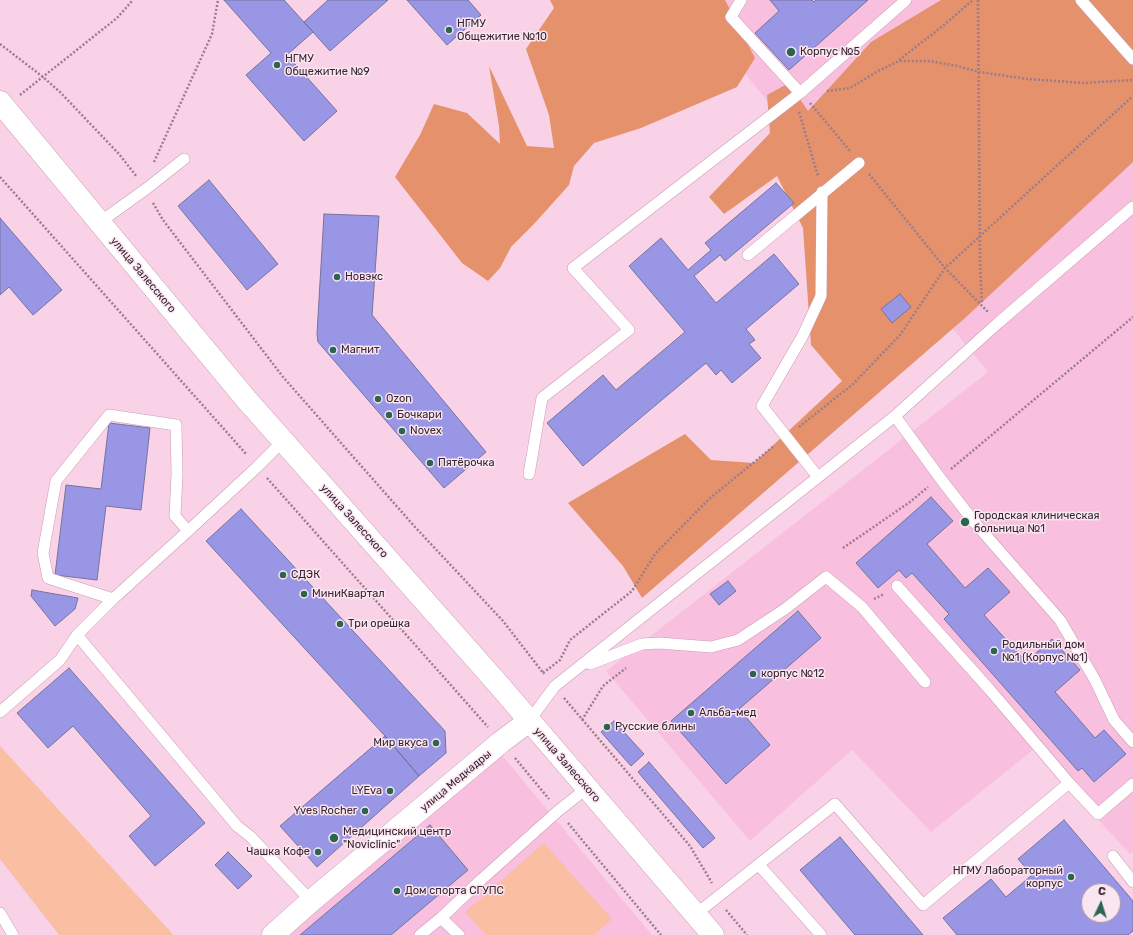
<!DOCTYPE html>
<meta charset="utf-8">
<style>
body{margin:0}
#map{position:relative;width:1133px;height:935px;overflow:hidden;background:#fad2e7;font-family:Rubik,sans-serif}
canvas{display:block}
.north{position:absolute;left:1081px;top:883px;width:40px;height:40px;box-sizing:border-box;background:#fae6f1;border:1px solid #ac98a3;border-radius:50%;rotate:4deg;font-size:11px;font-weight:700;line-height:16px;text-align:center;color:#37242f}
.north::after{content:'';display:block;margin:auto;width:14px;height:18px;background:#2b654e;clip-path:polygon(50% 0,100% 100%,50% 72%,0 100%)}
</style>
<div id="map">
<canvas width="1133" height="935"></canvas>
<div class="north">С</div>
</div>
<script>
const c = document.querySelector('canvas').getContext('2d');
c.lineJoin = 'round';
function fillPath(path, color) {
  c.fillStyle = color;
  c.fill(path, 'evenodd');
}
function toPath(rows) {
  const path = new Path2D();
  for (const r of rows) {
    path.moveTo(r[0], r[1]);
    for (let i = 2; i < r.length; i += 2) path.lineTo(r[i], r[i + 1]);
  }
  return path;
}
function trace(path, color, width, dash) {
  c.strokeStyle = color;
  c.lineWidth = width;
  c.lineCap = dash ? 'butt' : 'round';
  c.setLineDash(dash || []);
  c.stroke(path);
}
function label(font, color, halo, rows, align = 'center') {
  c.font = font + ' Rubik,sans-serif';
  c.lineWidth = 3;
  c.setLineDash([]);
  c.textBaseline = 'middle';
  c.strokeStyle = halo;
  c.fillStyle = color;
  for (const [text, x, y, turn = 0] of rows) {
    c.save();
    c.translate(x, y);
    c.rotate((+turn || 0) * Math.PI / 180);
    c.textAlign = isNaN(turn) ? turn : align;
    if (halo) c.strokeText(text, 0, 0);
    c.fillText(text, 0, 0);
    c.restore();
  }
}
const built = toPath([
 [685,0,1133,0,1133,851,1130,854,1033,750,931,832,852,750,750,841,606,671,988,372],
 [501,754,652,935,285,935]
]);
const green = toPath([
 [0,746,170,931,173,935,59,935,0,859],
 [544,843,612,919,594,935,486,935,465,912]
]);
const forest = toPath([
 [550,0,725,0,755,58,737,87,641,128,594,143,574,166,569,185,534,224,511,247,500,268,488,281,462,263,395,177,420,135,434,104,467,113,500,144,499,126,489,66,527,146,554,148,549,115,526,49,554,8],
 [941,0,1133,0,1133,162,965,318,642,598,623,566,568,503,685,434,711,460,754,463,842,381,811,345,803,228,777,176,724,214,709,197,770,133,767,95,789,83,808,111,871,42]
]);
const building = toPath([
 [224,0,284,0,313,32,287,55,337,111,304,141,246,75,271,53,224,0],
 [328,0,388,0,330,51,304,22,328,0],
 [407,0,468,0,481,15,447,45,407,0],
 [770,0,812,0,814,2,816,0,868,0,789,70,755,33,779,11,770,0],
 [209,180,278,264,247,290,178,206,209,180],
 [776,183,794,203,725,261,720,255,694,276,716,303,774,254,799,284,746,329,755,340,749,344,761,358,732,383,721,370,716,375,706,363,583,466,547,423,603,375,616,390,685,332,629,266,661,238,688,270,711,250,705,243,776,183],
 [324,214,379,216,372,315,486,452,444,488,318,342,317,334,324,214],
 [0,218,62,290,33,315,9,287,0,295,0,218],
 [900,294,911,307,892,323,881,309,900,294],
 [109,423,150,428,141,510,106,506,97,580,55,575,66,485,101,489,109,423],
 [931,497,953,521,927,544,965,588,988,568,1010,592,984,615,1026,662,1052,639,1080,670,1055,692,1095,738,1104,730,1126,754,1094,782,1082,768,1078,771,944,619,949,614,912,573,906,578,899,570,878,588,856,563,931,497],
 [241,509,445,731,446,753,419,776,385,736,206,541,241,509],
 [728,581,736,591,719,605,710,594,728,581],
 [32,590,78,598,75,609,55,626,31,596,32,590],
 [798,611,821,638,739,709,770,745,726,784,671,721,798,611],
 [69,668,205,823,155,866,129,836,151,816,73,726,48,748,17,713,69,668],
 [614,721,644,754,631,766,601,732,614,721],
 [385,736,419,776,317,867,280,826,385,736],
 [649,762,715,838,703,848,638,772,649,762],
 [1064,820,1133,901,1133,931,1128,935,957,935,943,918,991,879,1006,897,1032,875,1018,859,1064,820],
 [1089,891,1113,891,1113,915,1089,915,1089,891],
 [430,825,468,870,391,935,300,935,430,825],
 [840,837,923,935,855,935,800,870,840,837],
 [228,852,252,876,238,889,215,865,228,852]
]);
const path = toPath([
 [978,0,980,263,982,304],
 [0,44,43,77,60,92,119,154,137,177],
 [899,60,944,25,973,0],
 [827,91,850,88,878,71,899,61,930,61,957,66,979,72,1028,79,1083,83,1133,80],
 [20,95,117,18,133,0],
 [810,103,850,151],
 [799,112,818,176],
 [154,162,212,34,218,0],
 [869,174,945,268,988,312],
 [0,177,247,455],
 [153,203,163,220,283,377,415,527,503,621,544,674],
 [799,427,853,384,900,335,945,268,1133,96],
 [951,469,1133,317],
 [267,478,488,727],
 [843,548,910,502,928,487],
 [874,599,884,594],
 [543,673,560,660,570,640,632,591,655,554,710,498,774,446],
 [564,698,690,846,712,883],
 [582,720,603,686,626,668],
 [515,758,549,799],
 [568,823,661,935],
 [726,910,747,935]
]);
const service = toPath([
 [741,0,731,17,800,93,906,0],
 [1081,0,1133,59],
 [100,222,146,189,184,159],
 [748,255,859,163],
 [895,416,940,478,975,523,1060,620,1095,680,1114,720,1133,742],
 [529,474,542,398,629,330,573,268,800,93],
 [818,477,762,406,802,337,821,296,822,192],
 [897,586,990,690,1069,783,1098,814,1133,784],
 [113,599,48,578,43,553,56,481,109,415,176,425,177,474,175,516,188,531],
 [77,635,237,826,251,837,311,901],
 [590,664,642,644,659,643,711,647,738,640,785,609,826,577,862,607,925,682],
 [0,712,60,660,77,635,113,599,188,531,257,467,283,441],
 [529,721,555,686,895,416,998,323,1133,207],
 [1113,856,1133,882],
 [759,865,821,935],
 [0,913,13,935],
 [696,914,835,804,923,905,1069,783],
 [441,918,482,879,558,811,587,788],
 [420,935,441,918,459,935]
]);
const minor = toPath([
 [273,935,311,901,501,742,529,721]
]);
const secondary = toPath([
 [0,102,246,399,499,685,713,935]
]);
const markers = [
 [449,30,4,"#2b654e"],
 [791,52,5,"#2b654e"],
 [277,65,4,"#2b654e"],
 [337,277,4,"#2b654e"],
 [333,350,4,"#2b654e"],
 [378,399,4,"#2b654e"],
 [389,415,4,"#2b654e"],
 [402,431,4,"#2b654e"],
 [430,463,4,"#2b654e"],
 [965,522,5,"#2b654e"],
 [283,575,4,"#2b654e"],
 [304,594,4,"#2b654e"],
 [340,624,4,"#2b654e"],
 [994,651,4,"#2b654e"],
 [753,674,4,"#2b654e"],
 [691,713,4,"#2b654e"],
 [607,727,4,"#2b654e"],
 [436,743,4,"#2b654e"],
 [390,791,4,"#2b654e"],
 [365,811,4,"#2b654e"],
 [334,838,5,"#2b654e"],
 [318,852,4,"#2b654e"],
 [1071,877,4,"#2b654e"],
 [397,891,4,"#2b654e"]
];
const poiNames = [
 ["НГМУ",457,24],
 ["Общежитие №10",457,37],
 ["Корпус №5",800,52],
 ["НГМУ",285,59],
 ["Общежитие №9",285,72],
 ["Новэкс",345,277],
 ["Магнит",341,350],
 ["Ozon",386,399],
 ["Бочкари",397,415],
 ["Novex",410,431],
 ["Пятёрочка",438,463],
 ["Городская клиническая",974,516],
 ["больница №1",974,529],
 ["СДЭК",291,575],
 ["МиниКвартал",312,594],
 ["Три орешка",348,624],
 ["Родильный дом",1002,645],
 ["№1 (Корпус №1)",1002,658],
 ["корпус №12",761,674],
 ["Альба-мед",699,713],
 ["Русские блины",615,727],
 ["Мир вкуса",428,743,"right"],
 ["LYEva",382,791,"right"],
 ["Yves Rocher",357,811,"right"],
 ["Медицинский центр",343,832],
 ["\"Noviclinic\"",343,845],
 ["Чашка Кофе",310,852,"right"],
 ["НГМУ Лабораторный",1063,871,"right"],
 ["корпус",1063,884,"right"],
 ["Дом спорта СГУПС",405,891]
];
const streetNames = [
 ["улица Залесского",143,275,50],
 ["улица Залесского",354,521,48],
 ["улица Залесского",567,765,49],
 ["улица Медкадры",456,781,-40]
];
fillPath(built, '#f8c0de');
fillPath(green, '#fabea3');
fillPath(forest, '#e5916b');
fillPath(building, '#9996e6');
trace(building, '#74739e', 1);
trace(service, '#ca9bb4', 12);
trace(minor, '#ca9bb4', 23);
trace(secondary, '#ca9bb4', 23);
trace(path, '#9a7c8d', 2.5, [2, 2]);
trace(service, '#fff', 11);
trace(minor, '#fff', 22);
trace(secondary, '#fff', 22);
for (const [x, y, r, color] of markers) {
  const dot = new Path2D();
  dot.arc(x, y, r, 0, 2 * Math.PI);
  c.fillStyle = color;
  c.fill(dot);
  trace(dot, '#fae6f1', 1.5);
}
label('11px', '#37242f', '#fae6f1', poiNames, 'left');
label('11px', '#37242f', '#fae6f1', streetNames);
</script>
